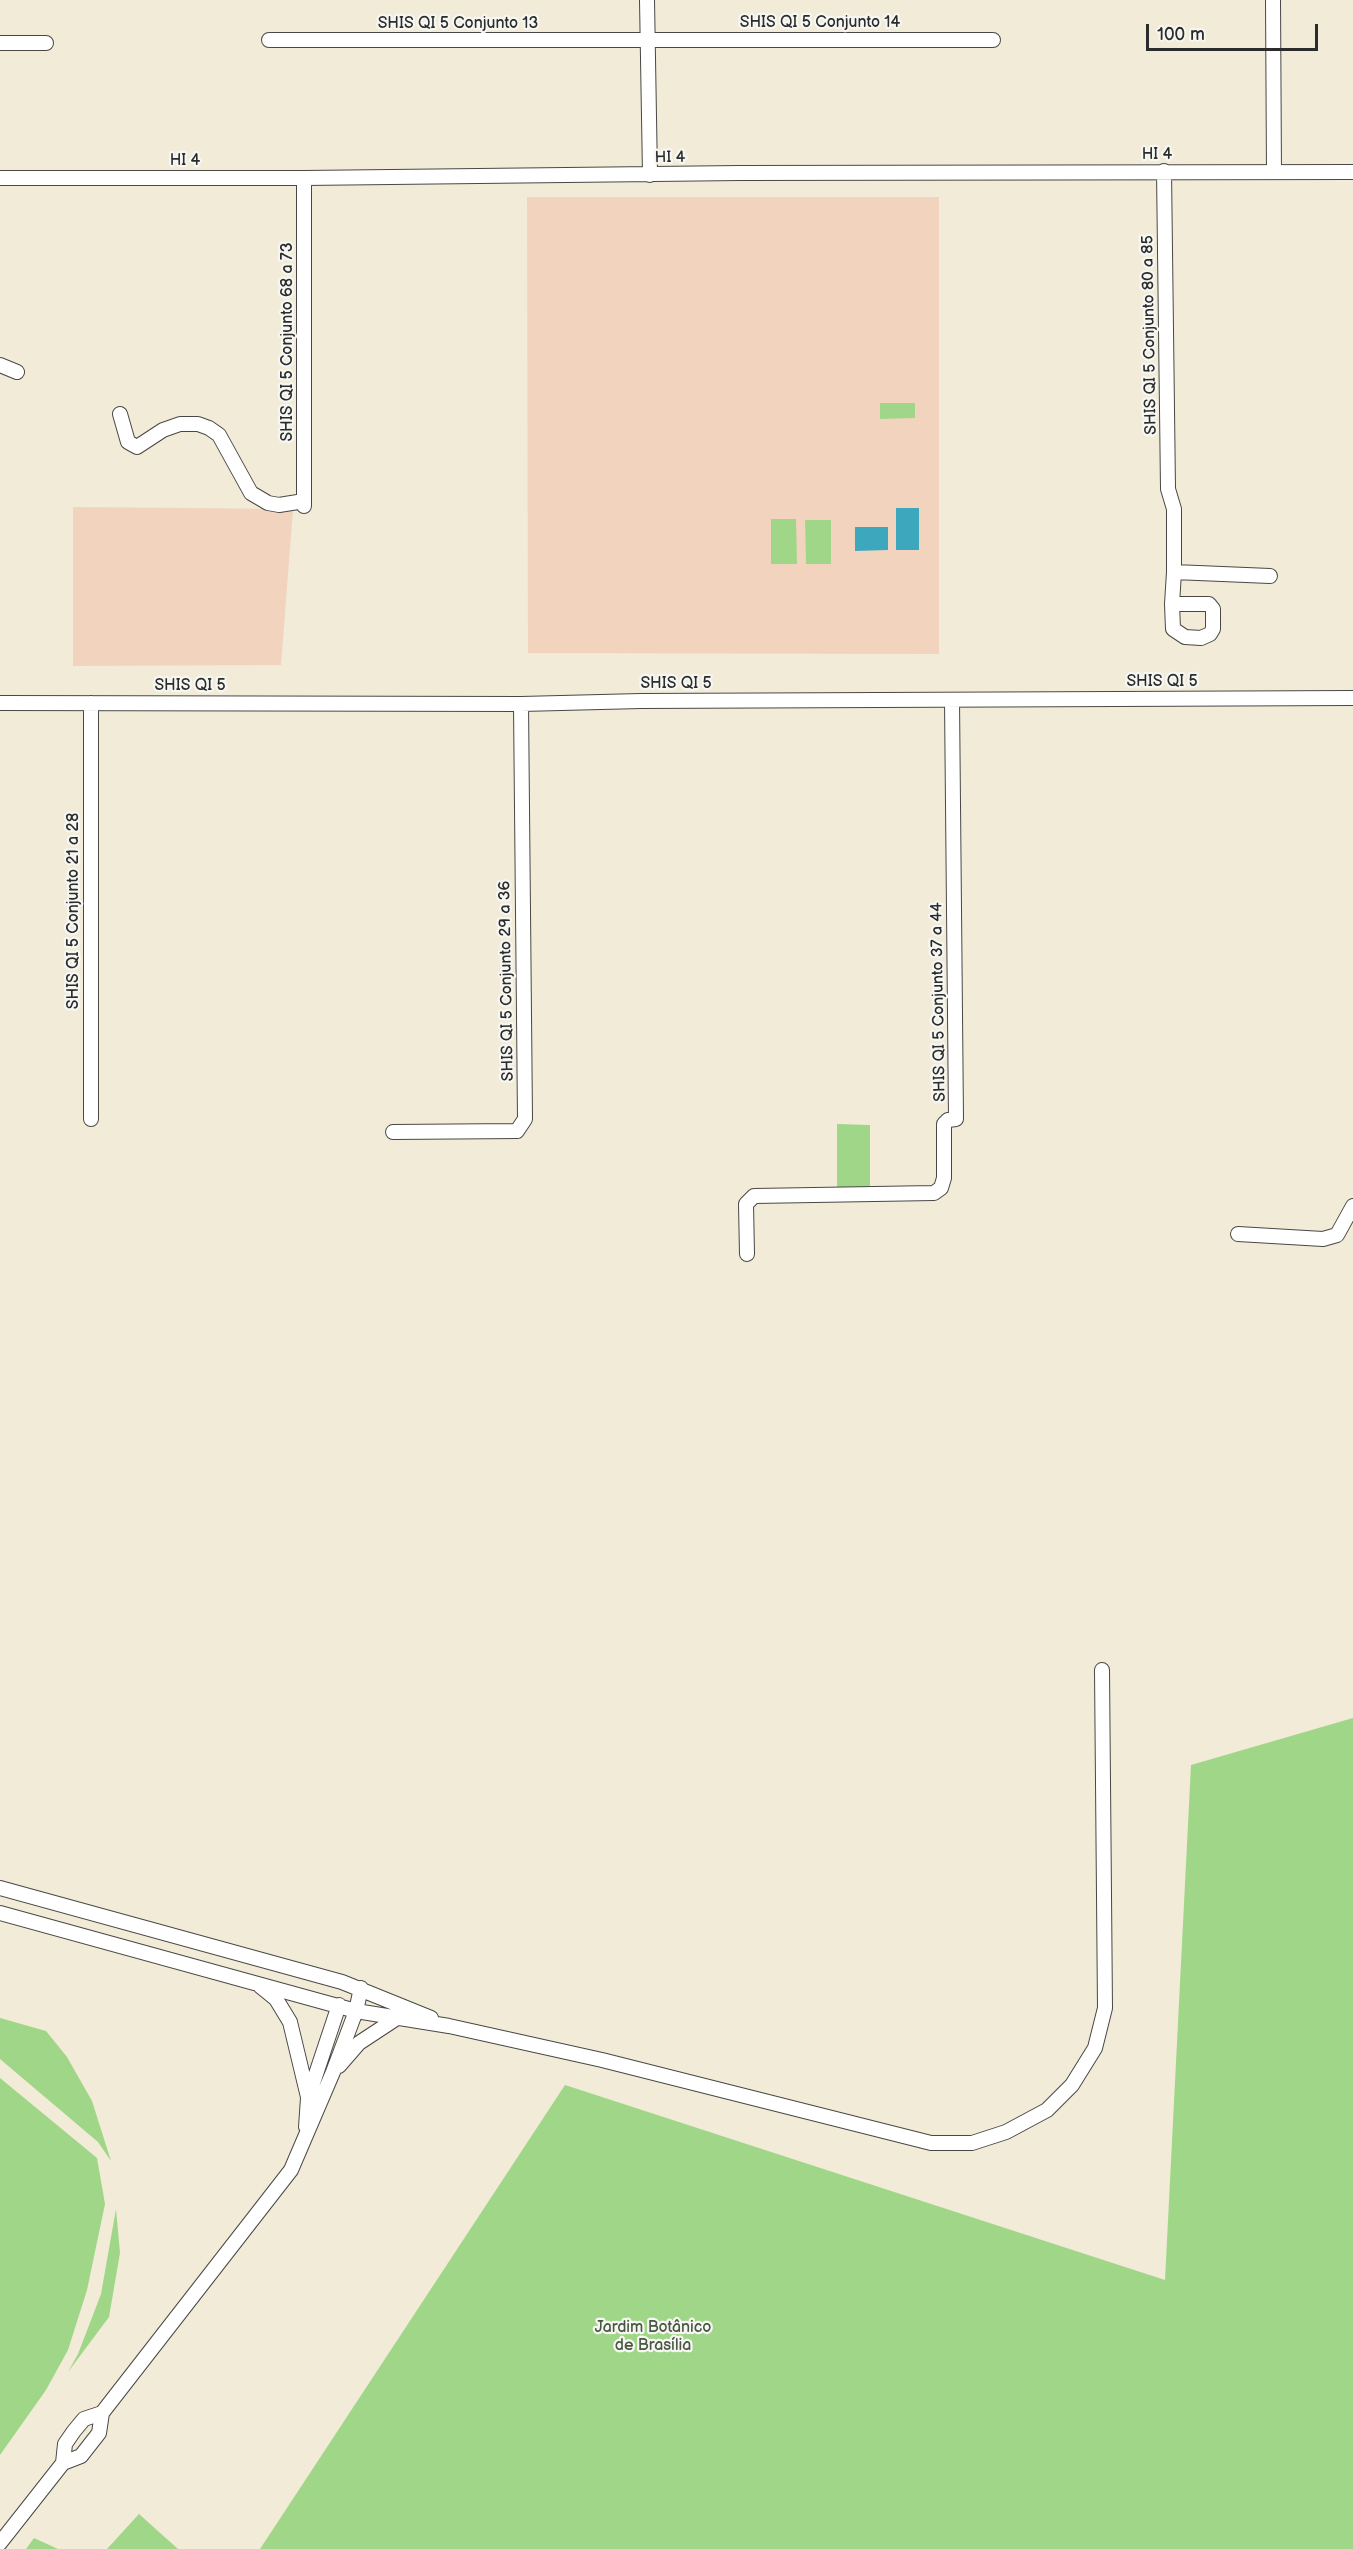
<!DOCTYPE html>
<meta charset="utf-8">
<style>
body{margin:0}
#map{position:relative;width:1353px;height:2549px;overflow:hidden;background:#f1ebd8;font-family:"Balsamiq Sans",sans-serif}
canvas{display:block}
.scale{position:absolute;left:1146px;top:24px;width:172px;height:27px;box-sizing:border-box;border:3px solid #2b2b2b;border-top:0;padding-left:8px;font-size:18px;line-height:21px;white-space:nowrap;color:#2b2b2b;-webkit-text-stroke:4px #f6f6f2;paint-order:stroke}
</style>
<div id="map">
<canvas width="1353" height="2549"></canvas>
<div class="scale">100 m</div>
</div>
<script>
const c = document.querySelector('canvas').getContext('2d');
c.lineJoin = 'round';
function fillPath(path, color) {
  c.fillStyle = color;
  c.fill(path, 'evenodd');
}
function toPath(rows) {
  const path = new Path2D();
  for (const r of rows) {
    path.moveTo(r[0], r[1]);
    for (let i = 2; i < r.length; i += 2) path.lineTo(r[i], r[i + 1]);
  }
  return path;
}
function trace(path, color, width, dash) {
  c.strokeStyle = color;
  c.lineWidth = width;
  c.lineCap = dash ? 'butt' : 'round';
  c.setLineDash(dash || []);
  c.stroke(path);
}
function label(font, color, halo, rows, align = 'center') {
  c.font = font + ' "Balsamiq Sans",sans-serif';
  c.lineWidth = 4.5;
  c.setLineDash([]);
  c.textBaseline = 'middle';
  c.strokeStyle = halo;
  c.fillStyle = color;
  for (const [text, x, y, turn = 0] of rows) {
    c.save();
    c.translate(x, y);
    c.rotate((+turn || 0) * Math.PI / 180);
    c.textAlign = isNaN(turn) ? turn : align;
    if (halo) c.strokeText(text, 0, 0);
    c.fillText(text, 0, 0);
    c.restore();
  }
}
const built = toPath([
 [527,197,939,197,939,654,528,653],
 [73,507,293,509,281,665,73,666]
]);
const green = toPath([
 [880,403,915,403,915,418,880,419],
 [796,519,797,564,771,564,771,519],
 [805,520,831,520,831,564,806,564],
 [837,1124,870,1125,870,1189,837,1188],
 [1353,1718,1353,2549,260,2549,565,2085,1165,2280,1191,1765],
 [0,2018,46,2031,67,2057,92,2101,111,2161,98,2142,0,2059],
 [0,2078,97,2158,105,2204,87,2290,68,2350,46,2390,0,2455],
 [116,2209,120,2253,109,2317,68,2372,78,2354,101,2294],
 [139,2514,178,2549,107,2549],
 [34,2538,58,2549,26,2549]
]);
const water = toPath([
 [896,508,919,508,919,550,896,550],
 [855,527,888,527,888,550,855,551]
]);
const minor = toPath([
 [647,0,650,175],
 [1273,0,1274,172],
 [269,40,993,40],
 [0,43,46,43],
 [1164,171,1168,489,1174,509,1174,572],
 [0,178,304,178,740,173,1353,172],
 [304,178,304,506],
 [0,365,17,372],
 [120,414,128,442,137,447,163,430,180,424,198,424,209,428,219,435,251,493,268,503,279,505,304,501],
 [1172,604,1173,629,1185,637,1201,638,1210,634,1213,629,1213,609,1209,604,1172,604,1174,572,1270,576],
 [0,703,521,704,641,701,1353,698],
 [91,1119,91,703],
 [393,1132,517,1131,525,1119,521,704],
 [1238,1234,1323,1239,1337,1235,1353,1206],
 [747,1254,746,1204,754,1196,934,1193,941,1188,944,1178,944,1124,948,1120,956,1119,952,700],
 [0,1888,342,1982,431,2018],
 [0,1913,356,2011,449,2026,602,2060,931,2143,972,2143,1006,2132,1047,2110,1072,2085,1095,2048,1105,2008,1102,1670],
 [260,1986,276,1999,290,2022,308,2097],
 [339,2066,359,2043,397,2018],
 [306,2127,308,2098,339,2005],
 [63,2463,65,2444,74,2431,84,2419,102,2413],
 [0,2543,63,2463,81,2456,99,2433,102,2413,291,2170,333,2072,356,2011,361,1988]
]);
const streetNames = [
 ["SHIS QI 5 Conjunto 14",820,23],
 ["SHIS QI 5 Conjunto 13",458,24],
 ["HI 4",1157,155],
 ["HI 4",670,158,-1],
 ["HI 4",185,161],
 ["SHIS QI 5 Conjunto 80 a 85",1150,335,-91],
 ["SHIS QI 5 Conjunto 68 a 73",288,342,-90],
 ["SHIS QI 5",1162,682],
 ["SHIS QI 5",676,684],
 ["SHIS QI 5",190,686],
 ["SHIS QI 5 Conjunto 21 a 28",74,911,-90],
 ["SHIS QI 5 Conjunto 29 a 36",507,981,-91],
 ["SHIS QI 5 Conjunto 37 a 44",939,1002,-91]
];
const parkNames = [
 ["Jardim Botânico",653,2328],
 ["de Brasília",653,2346]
];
fillPath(built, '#f2d4be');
fillPath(green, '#a0d687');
fillPath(water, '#3da8bd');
trace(minor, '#494845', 16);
trace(minor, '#fff', 14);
label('16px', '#2b2b2b', '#f6f6f2', streetNames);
label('16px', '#485642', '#f6f6f2', parkNames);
</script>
